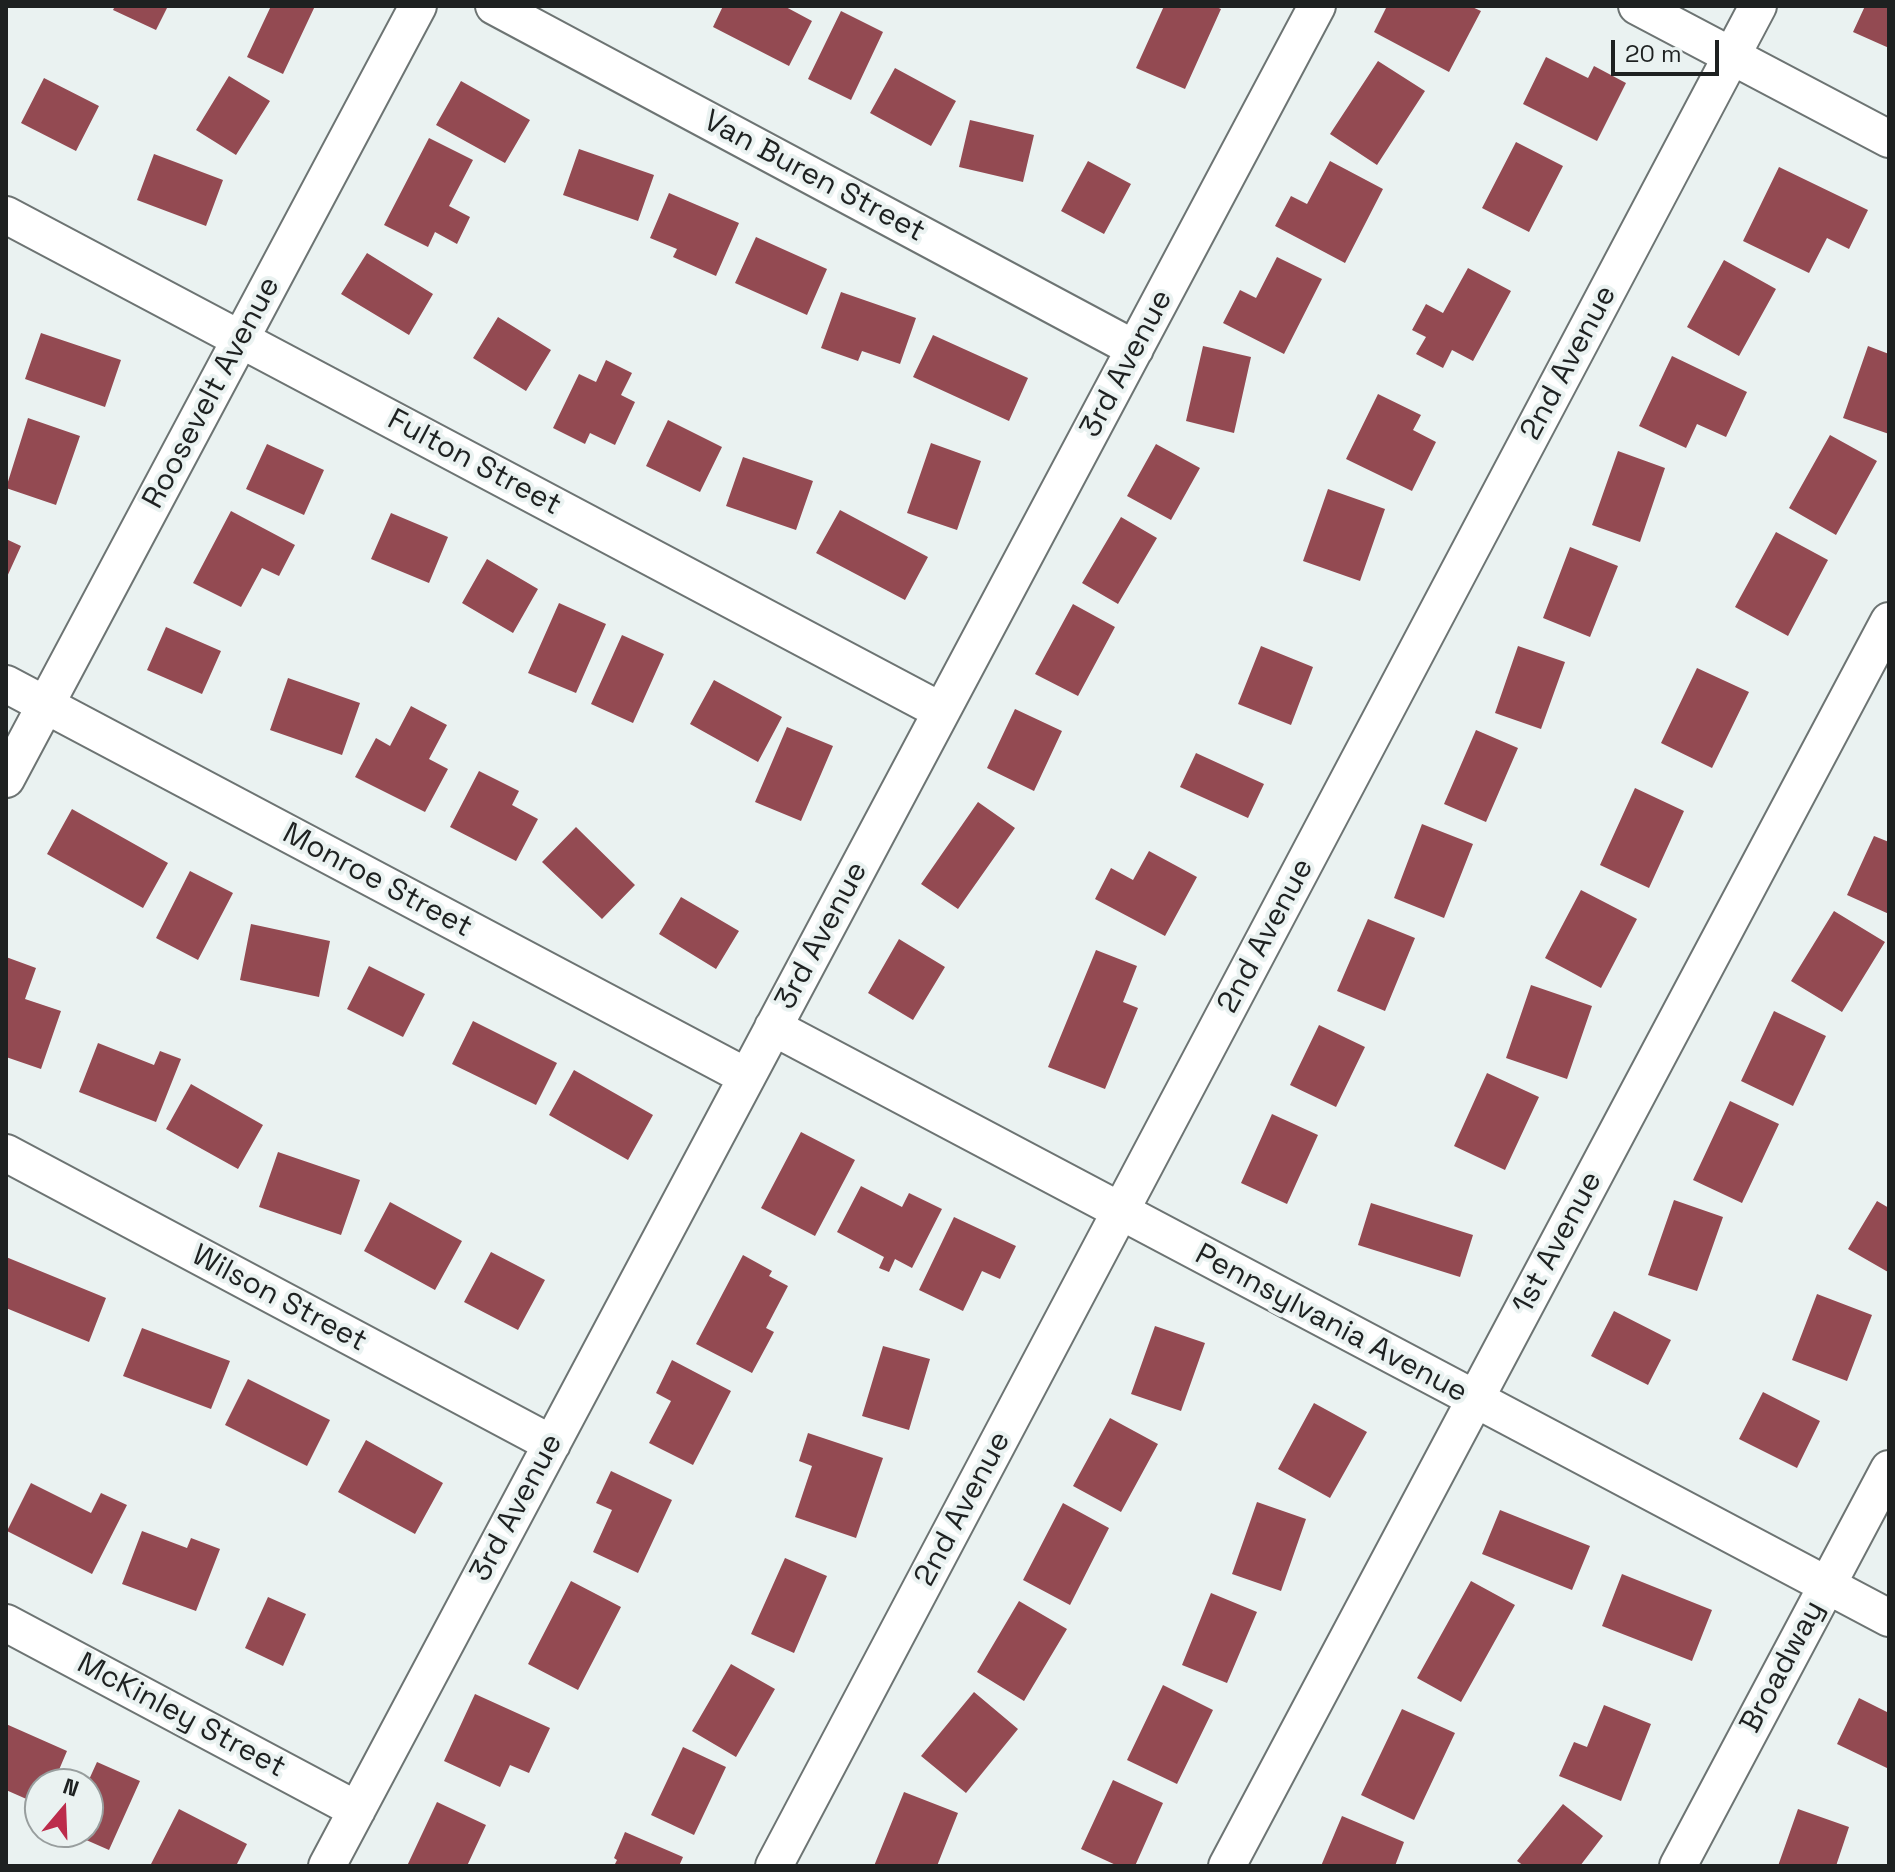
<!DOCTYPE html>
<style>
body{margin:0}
#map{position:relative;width:1895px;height:1872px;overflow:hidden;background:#eaf2f1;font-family:"Space Grotesk",sans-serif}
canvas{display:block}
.frame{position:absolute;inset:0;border:8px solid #1e2121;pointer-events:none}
.north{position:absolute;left:24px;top:1768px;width:80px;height:80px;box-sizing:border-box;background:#eaf2f1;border:2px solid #989e9e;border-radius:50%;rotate:19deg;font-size:22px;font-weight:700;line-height:32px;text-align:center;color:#1e2121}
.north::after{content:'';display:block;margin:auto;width:28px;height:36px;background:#bc2c4b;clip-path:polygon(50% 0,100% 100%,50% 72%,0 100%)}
.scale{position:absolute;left:1611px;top:40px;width:108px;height:36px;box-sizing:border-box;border:4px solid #1e2121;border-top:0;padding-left:10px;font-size:24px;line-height:28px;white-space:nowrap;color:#1e2121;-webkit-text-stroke:6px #eaf2f1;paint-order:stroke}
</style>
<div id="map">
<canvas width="1895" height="1872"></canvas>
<div class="frame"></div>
<div class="north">N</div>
<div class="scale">20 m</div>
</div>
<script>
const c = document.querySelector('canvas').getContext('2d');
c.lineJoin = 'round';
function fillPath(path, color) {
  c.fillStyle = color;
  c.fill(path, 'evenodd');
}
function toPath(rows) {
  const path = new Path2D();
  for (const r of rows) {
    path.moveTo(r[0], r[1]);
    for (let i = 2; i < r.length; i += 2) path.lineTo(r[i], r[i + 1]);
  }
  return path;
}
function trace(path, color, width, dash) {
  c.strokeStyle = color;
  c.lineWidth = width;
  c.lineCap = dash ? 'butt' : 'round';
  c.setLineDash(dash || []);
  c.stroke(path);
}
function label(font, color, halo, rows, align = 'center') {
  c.font = font + ' "Space Grotesk",sans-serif';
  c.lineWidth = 8;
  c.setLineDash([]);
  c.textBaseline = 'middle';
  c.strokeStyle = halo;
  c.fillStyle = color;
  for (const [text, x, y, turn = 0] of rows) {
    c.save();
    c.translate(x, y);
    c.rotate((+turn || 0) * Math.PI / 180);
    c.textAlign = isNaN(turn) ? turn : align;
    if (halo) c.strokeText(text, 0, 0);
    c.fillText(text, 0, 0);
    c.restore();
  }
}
const building = toPath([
 [115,6,168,6,156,30,113,10],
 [271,6,315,6,283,74,247,57],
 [723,6,784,6,812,21,789,66,713,27],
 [1164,6,1214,6,1221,9,1185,89,1136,68],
 [1387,6,1470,6,1481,11,1449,72,1374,32],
 [1865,6,1889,6,1889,48,1853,32],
 [841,11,883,32,851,100,808,79],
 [1546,57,1588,78,1594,66,1626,83,1597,141,1523,104],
 [1378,61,1425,91,1377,165,1330,134],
 [895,68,956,101,931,146,870,113],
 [229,76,270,101,236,155,196,130],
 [44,78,99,106,76,151,21,123],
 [461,81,530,120,505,163,436,125],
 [970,120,1034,135,1023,182,959,167],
 [429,138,473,160,449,206,470,217,457,244,435,232,428,247,384,225],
 [1516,142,1563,166,1529,232,1482,208],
 [579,149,654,175,638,221,563,195],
 [154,154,223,180,206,226,137,200],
 [1088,161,1131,184,1104,234,1061,211],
 [1330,161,1383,189,1345,263,1275,226,1291,196,1307,204],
 [1779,167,1868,210,1849,249,1827,238,1809,273,1743,241],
 [669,193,739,223,716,276,673,257,677,249,650,238],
 [756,237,827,269,807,315,735,283],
 [367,253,433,294,409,335,341,294],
 [1277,257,1322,279,1284,354,1223,323,1240,290,1256,298],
 [1724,260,1776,289,1739,356,1687,327],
 [1468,268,1511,291,1473,361,1452,350,1443,368,1416,354,1426,337,1412,330,1426,304,1443,313],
 [841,292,916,318,900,364,862,351,858,361,821,348],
 [498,317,551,350,526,391,473,358],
 [41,333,121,360,105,407,25,379],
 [933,335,1028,378,1009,421,913,377],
 [1203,346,1251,357,1234,433,1186,421],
 [1868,346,1889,354,1889,434,1843,418],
 [1672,356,1747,392,1726,437,1697,424,1686,448,1639,426],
 [606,360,632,373,621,395,635,402,615,445,590,433,585,444,553,428,579,374,596,382],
 [1378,394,1421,415,1413,430,1436,442,1412,491,1346,459],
 [28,418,80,436,56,505,6,488],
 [668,420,722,447,700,492,646,466],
 [1830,435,1877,461,1836,535,1789,508],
 [931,443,981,461,957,530,907,513],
 [267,444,324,470,304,515,246,489],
 [1156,444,1200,468,1171,520,1127,496],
 [1618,451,1665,468,1640,542,1592,525],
 [743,457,813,481,796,530,726,506],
 [1328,489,1385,509,1360,581,1303,561],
 [840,510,928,557,905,600,816,553],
 [231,511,295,545,279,576,262,568,241,607,193,583],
 [391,513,448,537,429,583,371,559],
 [1121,517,1157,538,1118,604,1082,583],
 [1776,532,1828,560,1788,636,1735,607],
 [6,539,21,546,6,579],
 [1570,547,1618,566,1590,637,1543,618],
 [487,559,538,589,513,633,462,603],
 [559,603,606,624,576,693,528,673],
 [1073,604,1115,627,1078,696,1035,674],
 [166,627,221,651,202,694,147,670],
 [622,635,664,654,633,723,591,704],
 [1261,646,1313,667,1291,725,1238,704],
 [1518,646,1565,662,1541,729,1495,713],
 [1697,668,1749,692,1712,768,1661,743],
 [288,678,360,703,342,755,270,730],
 [714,680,782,717,758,762,690,724],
 [411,706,447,725,429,759,448,769,425,812,355,777,376,738,390,746],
 [1015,709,1062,731,1034,791,987,768],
 [787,727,833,746,801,821,755,802],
 [1476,730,1518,748,1486,822,1444,804],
 [1196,753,1264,784,1248,818,1180,787],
 [479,771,519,791,512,805,538,819,516,861,450,827],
 [1635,788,1684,811,1649,888,1600,865],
 [978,802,1015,828,958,909,921,884],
 [72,809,168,863,143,908,47,854],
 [1422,824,1473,844,1444,918,1394,898],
 [576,827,635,885,602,919,542,862],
 [1874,836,1889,842,1889,914,1847,895],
 [1149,851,1197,877,1165,936,1095,899,1111,868,1133,880],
 [190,871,233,893,198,960,156,938],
 [1581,890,1637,919,1601,988,1545,958],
 [681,897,739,931,716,969,659,934],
 [1834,911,1885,942,1842,1012,1791,981],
 [1368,919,1415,938,1385,1011,1337,991],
 [251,924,330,941,319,997,240,980],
 [899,939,945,967,913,1020,868,993],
 [1096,950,1137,966,1123,1002,1138,1008,1105,1089,1048,1067],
 [6,957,36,968,25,999,61,1011,41,1069,6,1057],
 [369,966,425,994,403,1037,347,1009],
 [1531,985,1592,1006,1567,1079,1506,1058],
 [1774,1011,1826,1036,1793,1106,1741,1081],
 [473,1021,557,1063,536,1105,452,1064],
 [1319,1025,1365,1047,1336,1107,1290,1085],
 [98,1043,154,1065,160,1051,181,1059,156,1122,79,1092],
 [574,1070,653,1115,628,1160,549,1115],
 [1487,1073,1539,1097,1505,1170,1454,1146],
 [191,1084,263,1125,238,1169,166,1129],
 [1730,1101,1779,1124,1742,1203,1693,1180],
 [1272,1114,1318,1135,1287,1204,1241,1183],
 [801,1132,855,1160,815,1236,761,1208],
 [278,1152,360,1180,341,1235,259,1207],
 [861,1186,902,1207,909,1193,942,1209,912,1268,895,1259,889,1272,879,1268,884,1257,837,1232],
 [1674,1200,1723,1217,1697,1291,1648,1275],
 [1877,1201,1889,1208,1888,1272,1848,1249],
 [390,1202,462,1241,435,1290,364,1251],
 [1371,1203,1473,1235,1460,1277,1358,1245],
 [954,1217,1016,1246,1000,1279,982,1271,963,1311,919,1290],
 [491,1252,545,1280,518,1330,464,1302],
 [743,1255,772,1271,769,1276,788,1286,766,1328,774,1332,752,1373,696,1344],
 [6,1257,106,1298,89,1342,6,1308],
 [1817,1294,1872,1315,1847,1381,1792,1360],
 [1614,1311,1671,1340,1648,1385,1591,1356],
 [1155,1326,1205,1343,1181,1411,1131,1394],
 [142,1328,230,1361,211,1409,123,1376],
 [883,1346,930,1359,909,1430,862,1416],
 [672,1360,731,1391,693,1465,649,1443,671,1401,656,1393],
 [248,1379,330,1420,307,1466,225,1425],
 [1763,1392,1820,1421,1797,1468,1739,1439],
 [1314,1403,1367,1432,1330,1498,1278,1469],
 [1110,1418,1158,1444,1121,1512,1073,1486],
 [808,1433,883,1458,856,1538,795,1517,812,1466,799,1461],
 [366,1440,443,1483,415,1534,338,1492],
 [611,1471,672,1500,638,1573,593,1552,612,1510,596,1503],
 [31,1483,91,1513,101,1493,127,1505,92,1574,7,1531],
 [1257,1502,1306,1519,1281,1591,1232,1574],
 [1063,1503,1109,1528,1070,1605,1023,1580],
 [1500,1510,1590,1546,1572,1590,1482,1554],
 [142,1531,187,1548,191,1538,220,1549,196,1611,122,1584],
 [785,1558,827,1576,794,1653,751,1634],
 [1622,1574,1712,1610,1692,1661,1602,1626],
 [571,1581,621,1607,578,1690,528,1664],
 [1471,1581,1515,1605,1461,1702,1417,1678],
 [1211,1593,1257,1612,1227,1683,1182,1665],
 [268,1597,306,1614,283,1666,245,1648],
 [1019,1601,1067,1629,1024,1701,977,1672],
 [731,1664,775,1689,736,1757,692,1731],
 [1163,1685,1213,1710,1177,1784,1127,1760],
 [974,1692,1018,1729,966,1793,921,1756],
 [475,1694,550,1728,529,1773,510,1765,500,1787,444,1761],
 [1859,1698,1889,1713,1889,1769,1837,1744],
 [1604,1705,1651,1724,1621,1801,1559,1776,1574,1742,1587,1747],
 [1402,1709,1455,1733,1414,1820,1361,1795],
 [6,1724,67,1751,53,1784,40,1784,40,1805,6,1790],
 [683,1747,726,1767,694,1835,651,1815],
 [97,1762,140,1781,109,1850,68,1832,88,1832,87,1784],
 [1113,1780,1163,1803,1135,1866,1118,1866,1081,1849],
 [904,1792,958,1813,937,1866,874,1866],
 [437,1802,486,1825,467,1866,407,1866],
 [1563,1804,1603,1836,1580,1866,1524,1866,1517,1861],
 [179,1809,247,1844,236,1866,150,1866],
 [1798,1809,1849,1827,1836,1866,1778,1866],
 [1342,1816,1404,1842,1395,1866,1321,1866],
 [625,1832,683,1857,679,1866,614,1866,617,1860,614,1858]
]);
const street = toPath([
 [494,6,1135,349],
 [1637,6,1889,139],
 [6,215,941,711],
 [6,684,747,1077],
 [6,779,418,6],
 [773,1027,1889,1618],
 [6,1153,552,1444],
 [6,1623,357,1810],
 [327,1866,1317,6],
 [774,1866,1758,6],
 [1227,1866,1889,621],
 [1678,1866,1889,1469]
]);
const streetNames = [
 ["Van Buren Street",814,177,28],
 ["2nd Avenue",1569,363,-62],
 ["3rd Avenue",1127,364,-62],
 ["Roosevelt Avenue",212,393,-62],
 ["Fulton Street",474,463,28],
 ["Monroe Street",377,881,28],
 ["3rd Avenue",822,936,-62],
 ["2nd Avenue",1266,936,-62],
 ["1st Avenue",1558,1243,-62],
 ["Wilson Street",279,1299,28],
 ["Pennsylvania Avenue",1331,1324,28],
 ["3rd Avenue",517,1508,-62],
 ["2nd Avenue",963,1509,-62],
 ["Broadway",1783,1667,-62],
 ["McKinley Street",181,1716,28]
];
fillPath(building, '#934a52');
trace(street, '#6d7473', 40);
trace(street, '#fff', 36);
label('30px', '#1e2121', '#eaf2f1', streetNames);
</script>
